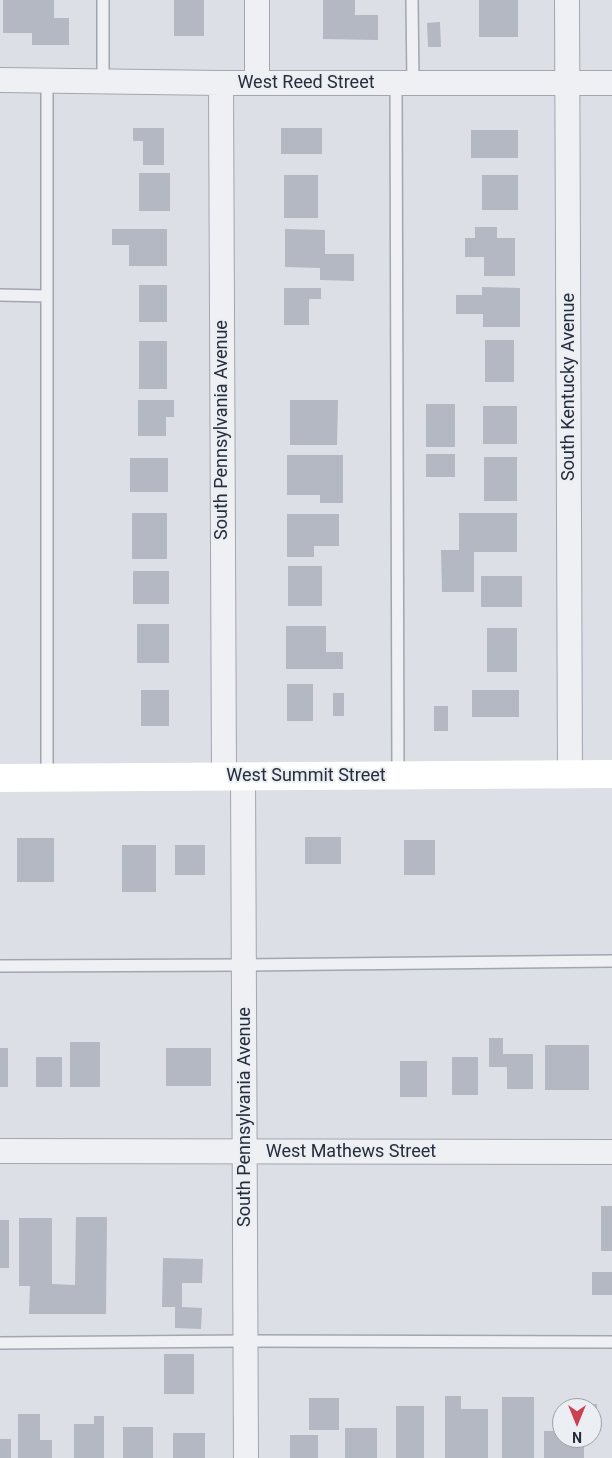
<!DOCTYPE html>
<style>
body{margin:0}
#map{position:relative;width:612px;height:1458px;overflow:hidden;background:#dcdfe6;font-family:Roboto,sans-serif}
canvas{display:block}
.north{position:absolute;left:552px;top:1398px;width:50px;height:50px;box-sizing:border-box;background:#ebeef3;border:1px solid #9ca1a9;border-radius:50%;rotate:180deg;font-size:14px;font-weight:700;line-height:20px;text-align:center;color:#262d3b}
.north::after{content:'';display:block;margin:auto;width:18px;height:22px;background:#ca4152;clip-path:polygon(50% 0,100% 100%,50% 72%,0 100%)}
</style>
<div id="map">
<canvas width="612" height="1458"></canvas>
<div class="north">N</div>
</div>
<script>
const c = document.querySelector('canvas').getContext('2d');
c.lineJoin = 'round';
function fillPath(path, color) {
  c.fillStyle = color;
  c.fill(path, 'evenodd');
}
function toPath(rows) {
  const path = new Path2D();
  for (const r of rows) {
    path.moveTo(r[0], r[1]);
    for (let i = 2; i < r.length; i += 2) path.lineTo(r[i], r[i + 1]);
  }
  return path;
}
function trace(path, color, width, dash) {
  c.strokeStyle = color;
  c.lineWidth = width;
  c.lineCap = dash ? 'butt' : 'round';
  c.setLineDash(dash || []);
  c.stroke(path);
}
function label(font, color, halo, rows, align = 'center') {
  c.font = font + ' Roboto,sans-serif';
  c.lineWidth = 4;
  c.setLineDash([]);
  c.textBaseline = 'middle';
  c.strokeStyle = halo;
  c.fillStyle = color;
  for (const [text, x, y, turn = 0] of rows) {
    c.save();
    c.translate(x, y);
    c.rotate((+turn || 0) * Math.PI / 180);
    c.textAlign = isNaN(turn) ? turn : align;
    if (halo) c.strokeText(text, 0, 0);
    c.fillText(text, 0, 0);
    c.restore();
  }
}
const building = toPath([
 [3,0,54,0,54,18,69,18,69,45,32,45,32,33,3,33],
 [174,0,204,0,204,36,174,36],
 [323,0,355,0,355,15,378,15,378,40,323,39],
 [479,0,518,0,518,37,479,37],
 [440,22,441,47,428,47,427,23],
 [133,128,164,128,164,165,143,165,143,141,133,141],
 [281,128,322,128,322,154,281,154],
 [471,130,518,130,518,158,471,158],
 [139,173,170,173,170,211,139,211],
 [284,175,318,175,318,218,284,218],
 [482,175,518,175,518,210,482,210],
 [475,227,497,227,497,238,515,238,515,276,484,276,484,257,465,257,465,238,475,238],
 [112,229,167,229,167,266,129,266,129,245,112,245],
 [285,229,325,230,325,254,354,254,354,281,320,280,320,268,285,267],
 [139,285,167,285,167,322,139,322],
 [482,287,520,288,520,327,483,327,483,314,456,314,456,295,482,295],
 [284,288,321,288,321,299,309,299,309,325,284,325],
 [485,340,514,340,514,382,485,382],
 [139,341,167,341,167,389,139,389],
 [138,400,174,400,174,417,166,417,166,436,138,436],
 [290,400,338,400,337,445,290,445],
 [426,404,455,404,455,447,426,447],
 [483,406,517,406,517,444,483,444],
 [426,454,455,454,455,477,426,477],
 [287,455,343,455,343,503,320,503,320,495,287,495],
 [484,457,517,457,517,501,484,501],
 [130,458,168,458,168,492,130,492],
 [132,513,167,513,167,559,132,559],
 [459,513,517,513,517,552,474,552,474,592,442,592,441,550,459,550],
 [287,514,339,514,339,546,314,546,314,557,287,557],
 [288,566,322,566,322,606,288,606],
 [133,571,169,571,169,604,133,604],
 [481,576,522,576,522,607,481,607],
 [137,624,169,624,169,663,137,663],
 [286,626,326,626,326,652,343,652,343,669,286,669],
 [487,628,517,628,517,672,487,672],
 [287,684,313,684,313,721,287,721],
 [141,690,169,690,169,726,141,726],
 [472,690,519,690,519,717,472,717],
 [333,693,344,693,344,716,333,716],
 [434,706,448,706,448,731,434,731],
 [305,837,341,837,341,864,305,864],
 [17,838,54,838,54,882,17,882],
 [404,840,435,840,435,875,404,875],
 [122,845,156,845,156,892,122,892],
 [175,845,205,845,205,875,175,875],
 [489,1038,503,1038,503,1054,533,1054,533,1089,507,1089,507,1067,489,1067],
 [70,1042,100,1042,100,1087,70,1087],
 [545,1045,589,1045,589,1090,545,1090],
 [0,1048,8,1048,8,1087,0,1087],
 [166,1048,211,1048,211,1086,166,1086],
 [36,1057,62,1057,62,1087,36,1087],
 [452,1057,478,1057,478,1095,452,1095],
 [400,1061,427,1061,427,1097,400,1097],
 [601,1206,612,1206,612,1251,601,1251],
 [76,1217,107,1217,106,1314,29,1314,30,1286,19,1286,19,1218,52,1218,52,1284,75,1285],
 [0,1220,9,1220,9,1268,0,1268],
 [163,1258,203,1259,202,1283,182,1283,182,1307,202,1308,201,1329,175,1328,175,1307,162,1307],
 [592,1272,612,1272,612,1295,592,1295],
 [164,1354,194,1354,194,1394,164,1394],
 [445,1396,461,1396,461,1409,488,1409,488,1458,445,1458],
 [502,1397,534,1397,534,1458,502,1458],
 [309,1398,339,1398,339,1430,309,1430],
 [583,1404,597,1404,597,1427,592,1427,592,1408,583,1408],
 [396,1406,424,1406,424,1458,396,1458],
 [18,1414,40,1414,40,1440,52,1440,52,1458,18,1458],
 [94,1416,104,1416,104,1458,74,1458,74,1424,94,1424],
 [123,1427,153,1427,153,1458,123,1458],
 [345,1428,377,1428,377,1458,345,1458],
 [544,1431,562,1431,562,1438,584,1438,584,1458,544,1458],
 [173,1433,205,1433,205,1458,173,1458],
 [290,1435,318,1435,318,1458,290,1458],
 [0,1439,11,1439,11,1458,0,1458]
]);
const lane = toPath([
 [412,0,413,83],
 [103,81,103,0],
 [396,83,398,775],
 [0,295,47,296],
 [47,777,47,80],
 [0,966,244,965,612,961],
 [0,1343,246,1341,612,1342]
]);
const street = toPath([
 [257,0,257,82],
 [567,0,570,774],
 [0,80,221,83,612,83],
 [221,83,224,777],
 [243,776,246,1458],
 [0,1151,612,1152]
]);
const secondary = toPath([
 [0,778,612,774]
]);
const streetNames = [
 ["West Reed Street",306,83],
 ["South Kentucky Avenue",569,387,-90],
 ["South Pennsylvania Avenue",222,430,-90],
 ["West Summit Street",306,776],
 ["South Pennsylvania Avenue",245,1117,-90],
 ["West Mathews Street",351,1152]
];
fillPath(building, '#b3b8c2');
trace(lane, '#a2a6af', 14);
trace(street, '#a2a6af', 26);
trace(lane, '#eef0f4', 11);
trace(street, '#eef0f4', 24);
trace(secondary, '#fff', 28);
label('18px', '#262d3b', '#ebeef3', streetNames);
</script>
